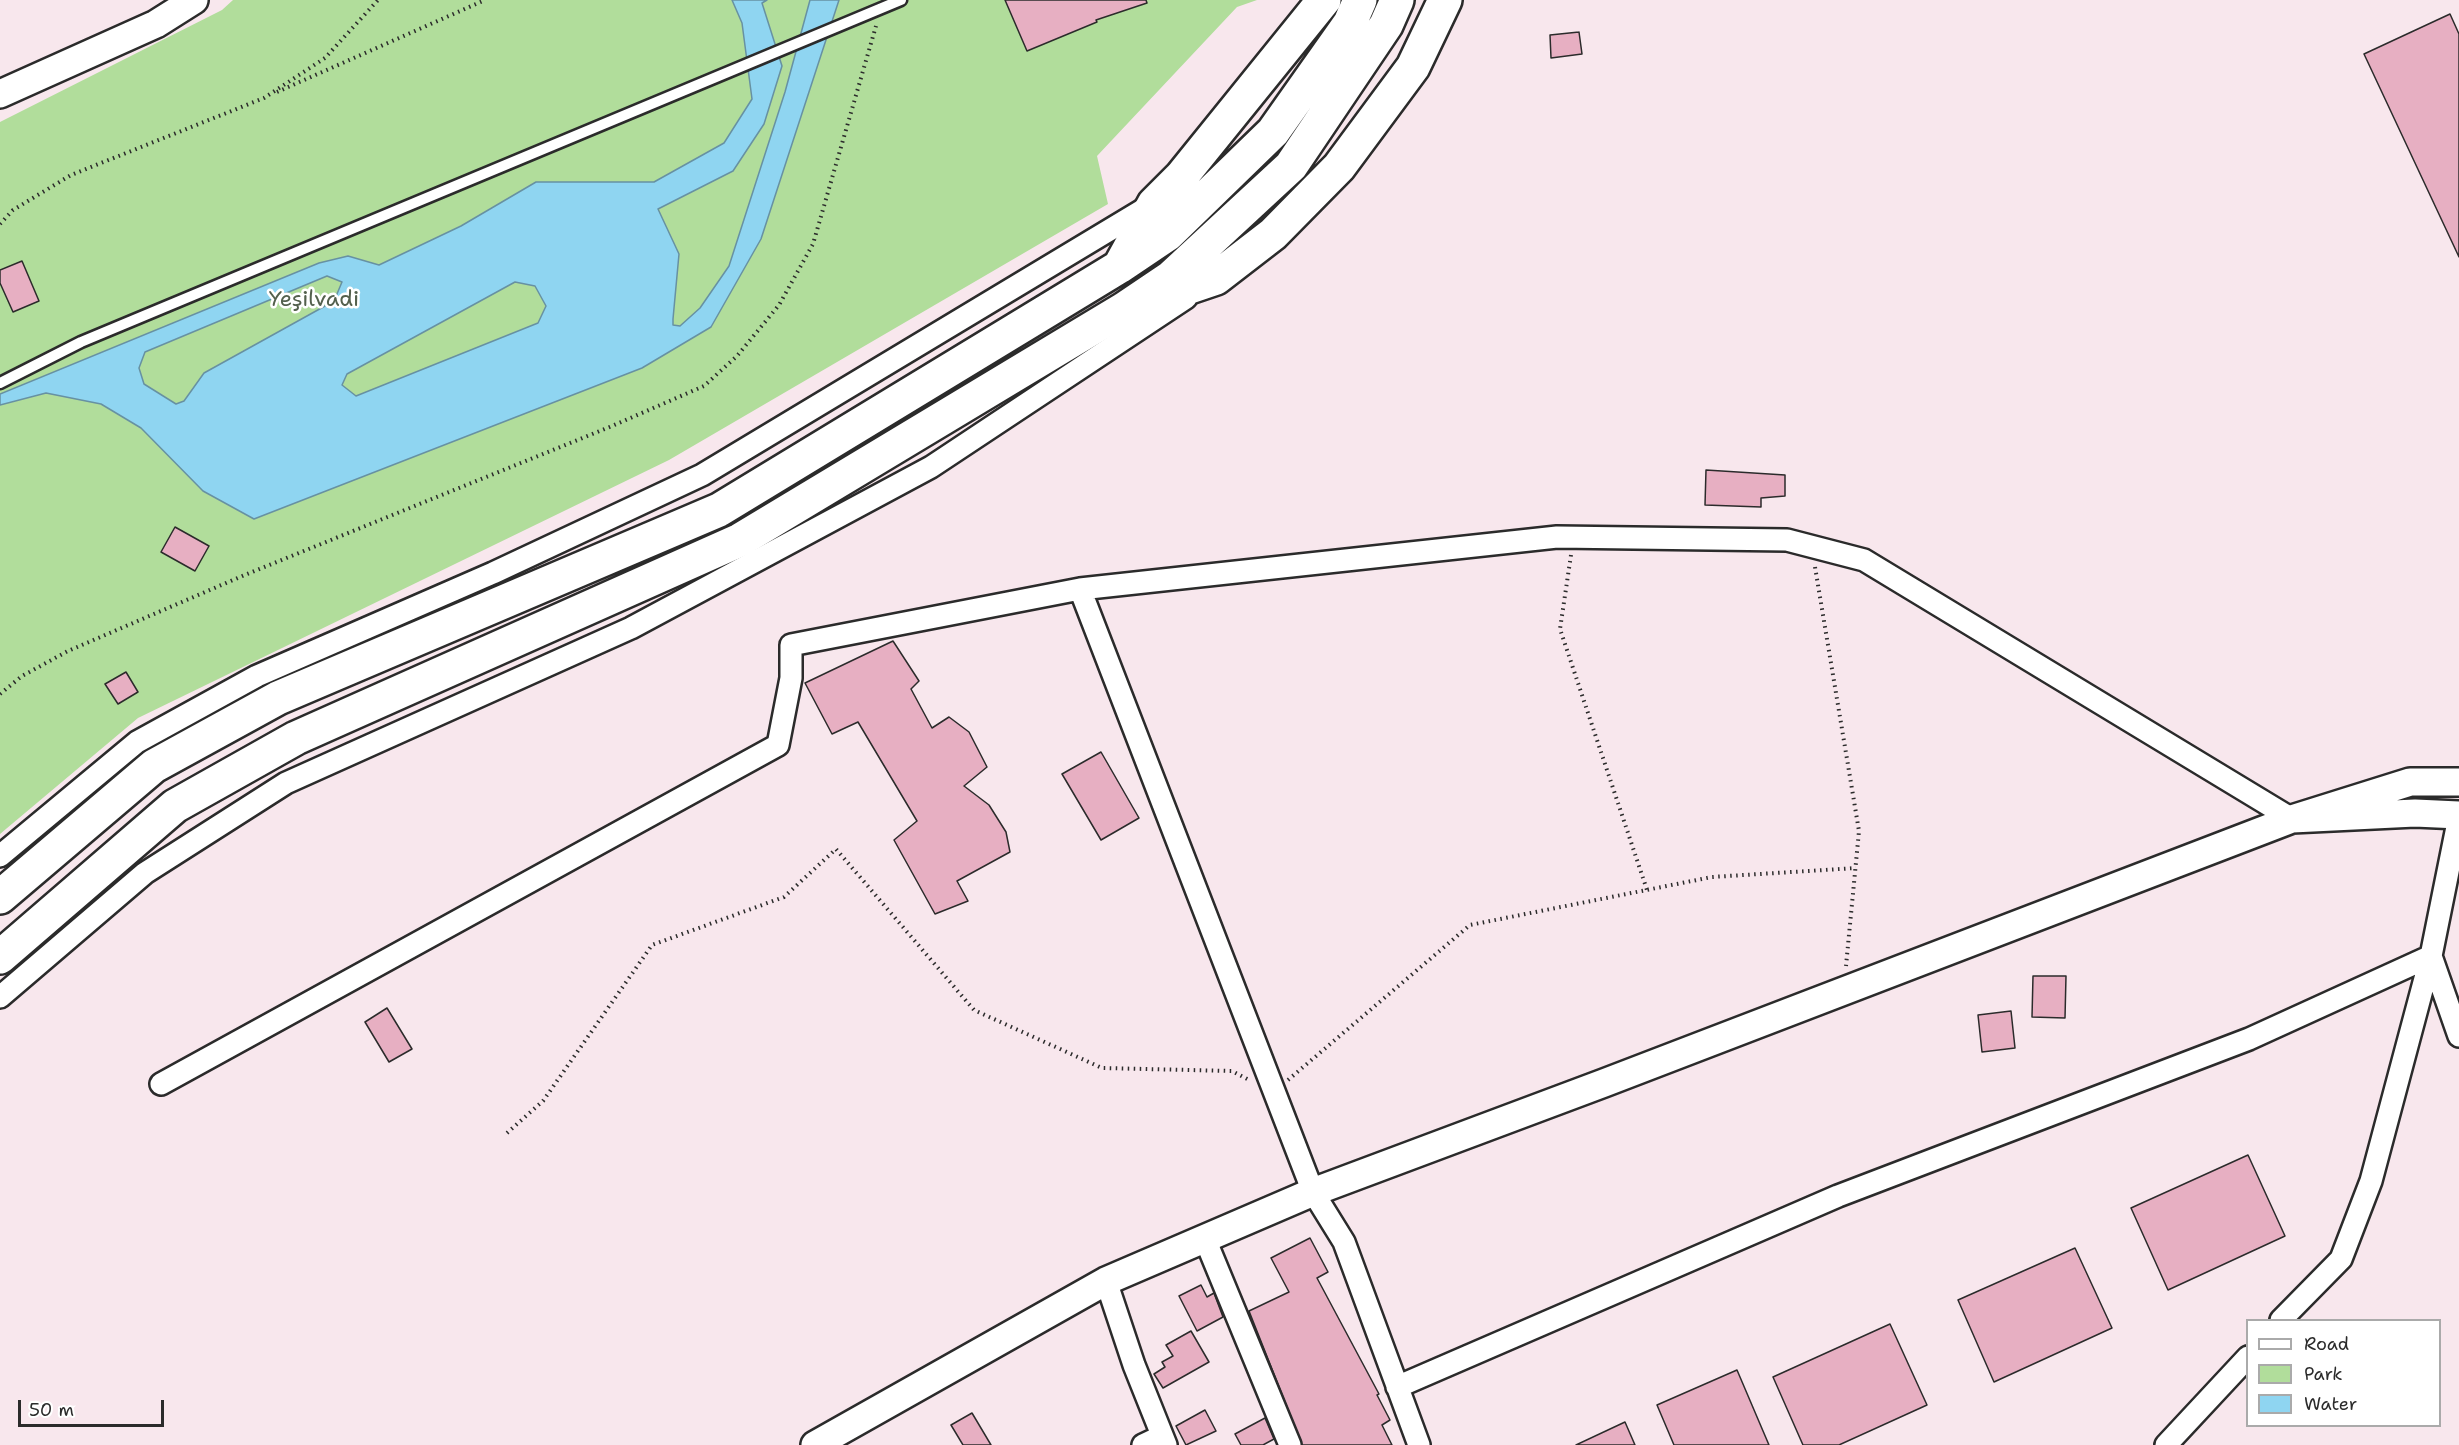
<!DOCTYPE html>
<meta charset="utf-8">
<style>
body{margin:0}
#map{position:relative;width:2459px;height:1445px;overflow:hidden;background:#f8e7ed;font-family:"Shantell Sans",sans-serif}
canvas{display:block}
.legend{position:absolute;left:2246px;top:1319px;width:195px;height:108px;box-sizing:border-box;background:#fff;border:2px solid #aaa;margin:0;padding:8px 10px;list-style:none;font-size:18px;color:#2b2b2b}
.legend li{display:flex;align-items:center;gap:12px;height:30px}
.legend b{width:30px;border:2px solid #aaa}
.scale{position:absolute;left:18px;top:1400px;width:146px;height:27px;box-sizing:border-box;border:3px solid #2b2b2b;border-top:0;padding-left:8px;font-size:18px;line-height:21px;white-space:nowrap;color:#2b2b2b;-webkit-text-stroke:4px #fff;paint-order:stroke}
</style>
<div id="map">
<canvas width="2459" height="1445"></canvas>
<ul class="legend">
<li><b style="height:8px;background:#fff"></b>Road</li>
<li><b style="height:16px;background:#b1dd9b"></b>Park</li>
<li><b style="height:16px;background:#8fd5f1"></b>Water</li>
</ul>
<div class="scale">50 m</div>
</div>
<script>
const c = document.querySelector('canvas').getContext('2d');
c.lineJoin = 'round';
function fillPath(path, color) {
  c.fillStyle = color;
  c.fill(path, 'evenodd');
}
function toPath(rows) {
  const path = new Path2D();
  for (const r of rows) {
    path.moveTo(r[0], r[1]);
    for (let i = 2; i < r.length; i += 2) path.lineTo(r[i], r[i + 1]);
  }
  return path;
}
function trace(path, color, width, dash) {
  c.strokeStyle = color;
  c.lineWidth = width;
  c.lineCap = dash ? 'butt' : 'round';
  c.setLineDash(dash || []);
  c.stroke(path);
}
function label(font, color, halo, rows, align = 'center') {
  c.font = font + ' "Shantell Sans",sans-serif';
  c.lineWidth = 5;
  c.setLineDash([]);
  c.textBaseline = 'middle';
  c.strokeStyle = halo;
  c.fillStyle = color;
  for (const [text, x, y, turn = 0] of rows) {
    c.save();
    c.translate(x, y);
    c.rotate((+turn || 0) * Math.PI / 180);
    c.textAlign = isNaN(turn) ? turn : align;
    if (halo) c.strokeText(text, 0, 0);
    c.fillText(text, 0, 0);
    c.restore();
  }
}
const green = toPath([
 [233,0,1257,0,1237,7,1097,156,1108,204,669,460,138,718,0,834,0,122,222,10]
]);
const water = toPath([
 [732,0,767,0,762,3,782,66,764,124,733,171,658,209,679,254,673,319,673,325,680,326,700,308,729,266,785,92,810,0,839,0,761,239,711,327,642,368,254,519,203,491,141,428,101,404,46,393,0,405,0,394,319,263,348,256,379,265,461,226,536,182,654,182,724,143,752,99,742,23,732,0],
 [327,276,342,282,334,301,204,373,184,401,176,404,144,384,139,368,145,352,327,276],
 [515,282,535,286,546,306,538,323,356,396,342,385,347,374,515,282]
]);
const building = toPath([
 [1005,0,1146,0,1147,3,1096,20,1097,22,1027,51,1005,0],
 [2450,14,2459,34,2459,257,2364,54,2450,14],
 [1579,32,1582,54,1551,58,1550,35,1579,32],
 [22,261,39,301,13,312,0,283,0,270,22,261],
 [1706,470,1785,475,1785,496,1761,498,1761,507,1705,505,1706,470],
 [175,527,209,546,195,571,161,552,175,527],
 [893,641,919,681,911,689,932,728,949,717,969,732,987,767,964,786,989,805,1006,832,1010,852,957,881,968,901,935,914,894,840,917,821,858,722,832,734,805,683,893,641],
 [126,672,138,692,118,704,105,684,126,672],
 [1101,752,1139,818,1101,840,1062,774,1101,752],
 [2033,976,2066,976,2065,1018,2032,1017,2033,976],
 [387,1008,412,1049,389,1062,365,1022,387,1008],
 [2011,1011,2015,1048,1982,1052,1978,1015,2011,1011],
 [2248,1155,2285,1236,2168,1290,2131,1208,2248,1155],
 [1310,1238,1328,1272,1317,1278,1379,1394,1377,1395,1390,1420,1382,1425,1392,1445,1302,1445,1249,1311,1289,1292,1271,1258,1310,1238],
 [2075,1248,2112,1328,1994,1382,1958,1300,2075,1248],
 [1201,1285,1207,1297,1214,1293,1223,1317,1197,1331,1179,1296,1201,1285],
 [1890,1324,1927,1405,1839,1445,1803,1445,1773,1377,1890,1324],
 [1191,1331,1209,1362,1163,1388,1154,1374,1165,1367,1162,1362,1173,1356,1166,1345,1191,1331],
 [1737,1370,1769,1445,1674,1445,1657,1405,1737,1370],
 [1205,1410,1216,1431,1186,1445,1176,1426,1205,1410],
 [972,1413,991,1445,963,1445,951,1425,972,1413],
 [1265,1418,1274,1439,1263,1445,1241,1445,1235,1434,1265,1418],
 [1625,1422,1635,1445,1576,1445,1625,1422]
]);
const path = toPath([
 [277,92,485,0],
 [0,224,13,210,71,175,264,98,325,58,378,0],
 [1571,555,1560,629,1647,890],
 [1815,567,1859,831,1846,966],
 [0,694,22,676,68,651,247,574,612,426,704,386,737,356,779,305,813,244,876,26],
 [1288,1080,1470,925,1712,877,1856,868],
 [507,1133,543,1101,652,945,784,897,836,849,974,1010,1102,1068,1232,1071,1249,1080]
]);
const service = toPath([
 [0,383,81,342,901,0]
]);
const minor = toPath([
 [1080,589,1313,1192,1344,1242,1419,1445],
 [0,856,137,742,257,676,493,573,702,475,1151,205],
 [0,997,145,873,286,783,631,628,931,467,1186,298],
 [161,1084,778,745,791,678,791,645,1080,589,1557,537,1787,540,1864,560,2292,819],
 [1205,1239,1290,1445],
 [1106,1281,1134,1365,1166,1445],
 [2281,1320,2341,1259,2371,1181,2431,956,2459,817],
 [1397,1387,1838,1196,2249,1039,2431,956,2459,1036],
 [1143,1445,1162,1436],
 [2166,1445,2248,1357]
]);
const tertiary = toPath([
 [0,94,156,24,194,0],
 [2459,782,2410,782,2292,819,2415,813,2459,815],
 [815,1445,1106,1281,1313,1192,1604,1083,2292,819]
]);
const primary = toPath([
 [1121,264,1154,204,1181,177,1324,0],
 [1154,299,1216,278,1273,234,1339,167,1413,67,1445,0],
 [0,897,154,766,278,698,719,510,1119,267,1168,234,1273,132,1350,23,1360,0],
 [0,957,175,806,296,738,740,540,1124,309,1170,278,1291,166,1386,25,1397,0]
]);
const parkNames = [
 ["Yeşilvadi",314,300]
];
fillPath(green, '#b1dd9b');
fillPath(water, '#8fd5f1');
trace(water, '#6791a2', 1.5);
fillPath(building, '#e7afc2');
trace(building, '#2b2b2b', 1.5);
trace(service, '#2b2b2b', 15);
trace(minor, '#2b2b2b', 26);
trace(tertiary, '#2b2b2b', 32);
trace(primary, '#2b2b2b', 38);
trace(path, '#2b2b2b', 4, [1.5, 4.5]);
trace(service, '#fff', 10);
trace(minor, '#fff', 21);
trace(tertiary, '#fff', 27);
trace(primary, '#fff', 33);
label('22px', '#53604d', '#fff', parkNames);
</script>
